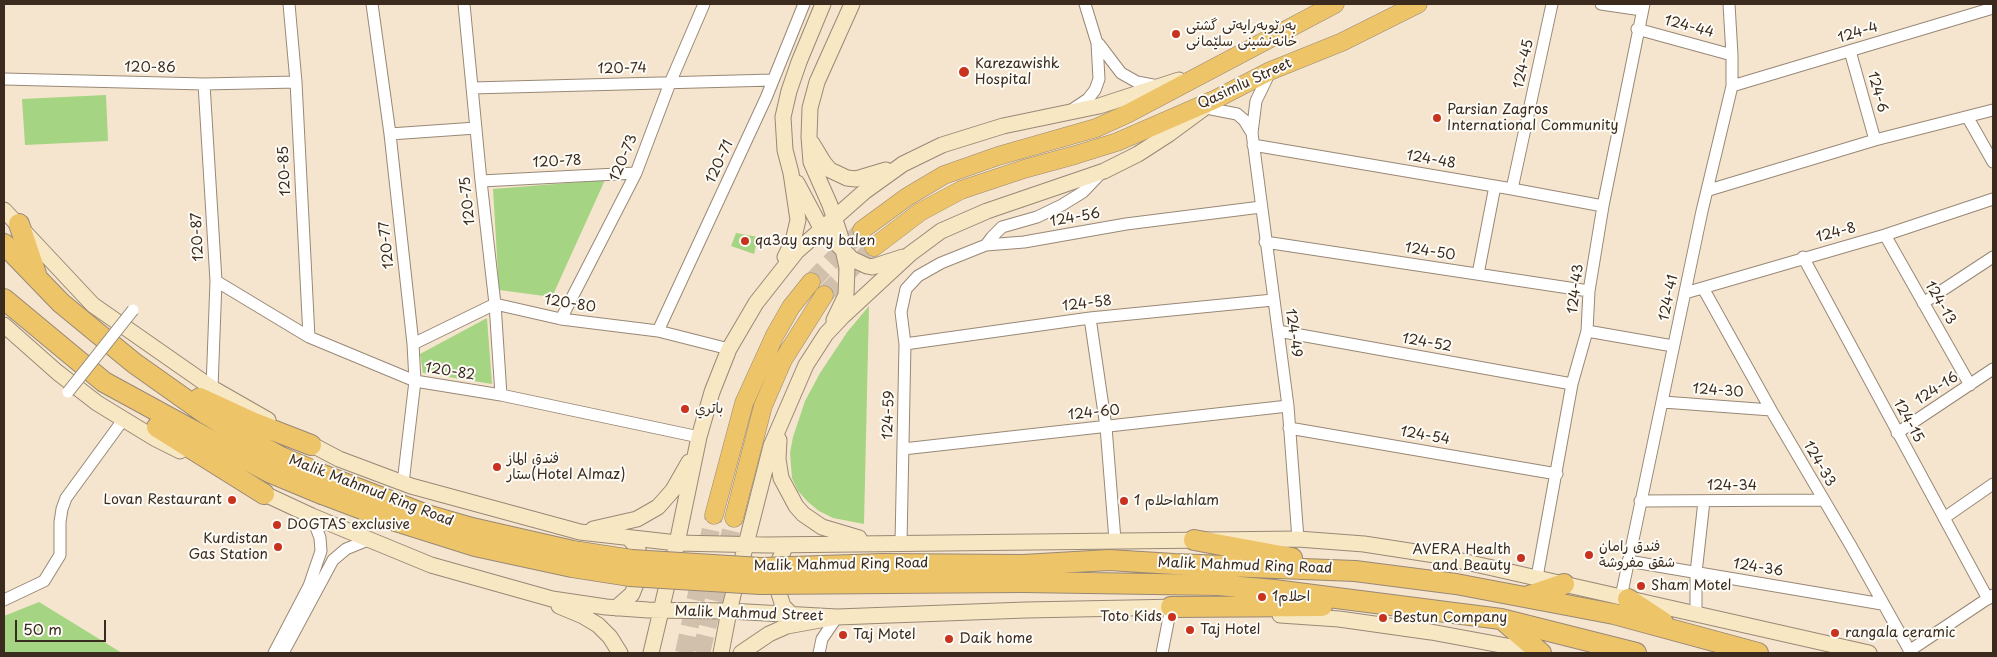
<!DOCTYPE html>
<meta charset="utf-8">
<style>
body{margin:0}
#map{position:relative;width:1997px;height:657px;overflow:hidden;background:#f6e5ce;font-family:"Playpen Sans",sans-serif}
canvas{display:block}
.frame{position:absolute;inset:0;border:5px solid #3b2a1e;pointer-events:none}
.scale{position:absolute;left:15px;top:620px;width:91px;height:22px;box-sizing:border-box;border:2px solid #3b2a1e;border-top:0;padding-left:6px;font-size:15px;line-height:18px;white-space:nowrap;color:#3b2a1e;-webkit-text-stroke:4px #fdfcf7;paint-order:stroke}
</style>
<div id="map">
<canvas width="1997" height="657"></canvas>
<div class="frame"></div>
<div class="scale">50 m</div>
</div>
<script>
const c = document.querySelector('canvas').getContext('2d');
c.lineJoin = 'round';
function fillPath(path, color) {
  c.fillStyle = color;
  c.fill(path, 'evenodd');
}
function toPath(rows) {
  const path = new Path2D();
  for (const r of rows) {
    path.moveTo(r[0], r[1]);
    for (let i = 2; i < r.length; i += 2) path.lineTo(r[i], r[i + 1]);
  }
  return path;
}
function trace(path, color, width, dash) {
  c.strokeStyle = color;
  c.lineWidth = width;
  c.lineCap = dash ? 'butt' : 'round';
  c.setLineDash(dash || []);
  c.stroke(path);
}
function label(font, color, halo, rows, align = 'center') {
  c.font = font + ' "Playpen Sans","Playpen Sans Arabic",sans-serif';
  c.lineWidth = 4;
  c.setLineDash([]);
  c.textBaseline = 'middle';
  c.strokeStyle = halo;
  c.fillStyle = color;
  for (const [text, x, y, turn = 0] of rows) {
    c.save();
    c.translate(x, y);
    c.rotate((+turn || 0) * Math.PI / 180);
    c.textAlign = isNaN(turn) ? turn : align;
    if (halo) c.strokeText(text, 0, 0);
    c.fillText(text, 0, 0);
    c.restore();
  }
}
const green = toPath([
 [106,95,108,141,25,145,22,99],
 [605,180,552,297,499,290,493,189],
 [736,233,758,237,754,254,731,246],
 [869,306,864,524,833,518,819,511,808,502,798,491,792,478,790,453,793,437,805,401,820,373,848,331],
 [487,318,492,384,423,373,420,354],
 [39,602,122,653,4,653,4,616]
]);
const primaryTunnel = toPath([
 [811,282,862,230],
 [824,295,874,247],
 [684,653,714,515],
 [701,653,734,518]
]);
const street = toPath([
 [289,4,296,82,309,337],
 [372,4,390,134,413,344,415,381,403,483],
 [464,4,481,181,495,304,501,395],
 [1601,4,1642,10],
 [1637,29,1732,55],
 [1099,44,1121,73,1137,82,1158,86],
 [1850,51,1875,140],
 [1270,72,1256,101,1252,133,1288,406,1298,539],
 [4,79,204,84,296,82],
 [204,84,216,281,212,388],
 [1732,86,1993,8],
 [472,88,773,80],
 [1201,107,1237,114,1244,120,1252,133],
 [1073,109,1088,99,1095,90,1099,79,1097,43,1085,4],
 [1968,118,1993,162],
 [390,134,476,128],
 [1253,145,1512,189,1603,206],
 [481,181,636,173],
 [1512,189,1552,4],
 [1709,190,1875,140,1993,110],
 [1885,235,1970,385],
 [1265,242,1589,291],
 [986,245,992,237,1002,227,1037,217,1062,205,1083,192,1102,172],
 [1803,257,1988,599],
 [1478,274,1495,186],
 [216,281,309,337,415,381,501,395,699,437],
 [1703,288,1771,410,1851,546,1911,653],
 [1685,293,1885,235,1993,199],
 [1923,303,1993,257],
 [1090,318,1106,427,1115,540],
 [561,319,636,173,670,83,704,4],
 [658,331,766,98,804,4],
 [1278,331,1572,384],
 [1587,331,1673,346],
 [413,344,495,304,561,319,658,331,729,349],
 [905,344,1090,318,1273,300],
 [1663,402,1771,410],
 [1289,428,1557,474],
 [1897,433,1993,369],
 [903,449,1288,406],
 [1640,501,1823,500],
 [1944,518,1993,484],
 [901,543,905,344,901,312,906,289,918,276,941,263,986,245,1024,242,1126,224,1261,207],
 [1628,561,1882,604],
 [1537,577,1572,384,1587,331,1589,291,1603,206,1644,4],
 [1621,597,1702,211,1732,86,1732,55,1729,4],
 [4,600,44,581,60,555,60,522,62,509,66,498,123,420],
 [1696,614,1696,573,1704,501],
 [1909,651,1993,595],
 [274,653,309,586,321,551,320,538,312,516],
 [283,653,333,560,346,549,368,540],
 [819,653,822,639,837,617],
 [1162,653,1171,607]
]);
const secondary = toPath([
 [812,143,824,163,830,170,847,178,856,179,886,170],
 [797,183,821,228,852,259,867,266,872,267,903,257],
 [4,210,93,305,212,388,268,420],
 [785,257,793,241,798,220,791,173,785,150,783,117,789,91,799,62,823,4],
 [834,320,846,295,847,268,840,235,830,205,811,162,809,137,810,108,817,82,852,4],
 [4,325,57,372,97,403,156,439,180,451],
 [301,439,339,459,411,486,580,532,677,543,767,545,1298,539,1364,544,1435,555,1869,653],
 [779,440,778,459,781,478,796,506,803,514,822,527,859,538],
 [254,489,312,516,431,565,552,599,606,607,648,610,729,611,837,617],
 [593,529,637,519,658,507,673,490,689,462],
 [786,545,777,565,776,584,783,606,791,614],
 [559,606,583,616,598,625,610,637,620,653],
 [616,608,632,594,640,574,638,549,629,538],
 [1280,615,1339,619,1431,632,1539,652],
 [651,653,677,543,699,437,712,392,729,349,756,303,797,251,864,192,903,164,942,145,1003,126,1099,106,1179,80],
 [721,653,729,611,771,446,806,365,826,334,842,317,910,254,941,231,987,211,1104,171,1138,154,1169,134,1203,109],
 [741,653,769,634,787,626,837,617,1026,610,1180,607]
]);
const primary = toPath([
 [862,230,907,197,944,175,998,156,1096,128,1127,114,1335,4],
 [874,247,920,212,961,190,1024,169,1075,155,1117,142,1216,99,1270,71,1342,42,1418,4],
 [714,515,744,403,775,335,791,307,811,282],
 [734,518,763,406,783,360,824,295]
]);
const highway = toPath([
 [19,224,36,274],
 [4,244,61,303,134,363,206,414,244,437,281,457,323,475],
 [4,299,104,382,269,472,322,494],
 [200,398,252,422,311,445],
 [157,427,264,494],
 [1194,540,1292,558],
 [1023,565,1109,560,1174,564,1355,571,1456,584,1614,614,1758,653],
 [1022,582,1218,585,1274,590,1501,619,1636,653],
 [1526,597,1564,584],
 [1628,599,1663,622],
 [1171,607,1322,606],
 [1505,622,1541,653]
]);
const streetBridge = toPath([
 [68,392,133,310]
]);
const highwayBridge = toPath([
 [323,475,427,515,472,528,573,551,632,560,761,568,882,564,1023,565],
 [322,494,383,517,475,546,572,567,630,576,760,584,1022,582]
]);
const markers = [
 [1176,34,5,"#c8321e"],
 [964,72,6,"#c8321e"],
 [1437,118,5,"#c8321e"],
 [745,241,5,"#c8321e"],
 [685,409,5,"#c8321e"],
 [497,467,5,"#c8321e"],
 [232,500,5,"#c8321e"],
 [1124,501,5,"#c8321e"],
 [277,525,5,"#c8321e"],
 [278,547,5,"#c8321e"],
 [1589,555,5,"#c8321e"],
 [1521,558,5,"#c8321e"],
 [1641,586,5,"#c8321e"],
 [1262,597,5,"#c8321e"],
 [1172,617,5,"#c8321e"],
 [1383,618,5,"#c8321e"],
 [1190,630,5,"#c8321e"],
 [1835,633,5,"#c8321e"],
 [843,635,5,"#c8321e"],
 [949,639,5,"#c8321e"]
];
const poiNames = [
 ["بەرێوبەرایەتی گشتی",1186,26],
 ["خانەنشینی سلێمانی",1186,42],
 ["Karezawishk",975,64],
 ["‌Hospital",975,80],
 ["Parsian Zagros",1447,110],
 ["International Community",1447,126],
 ["qa3ay asny balen",755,241],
 ["باتري",695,409],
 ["فندق الماز",507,459],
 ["ستار(Hotel Almaz)",507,475],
 ["Lovan Restaurant",222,500,"right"],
 ["احلام 1ahlam",1134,501],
 ["DOGTAS exclusive",287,525],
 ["Kurdistan",268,539,"right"],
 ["Gas Station",268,555,"right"],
 ["فندق رامان",1599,547],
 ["شقق مفروشة",1599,563],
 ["AVERA Health",1511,550,"right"],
 ["and Beauty",1511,566,"right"],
 ["Sham Motel",1651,586],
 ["احلام1",1272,597],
 ["Toto Kids",1162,617,"right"],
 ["Bestun Company",1393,618],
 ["Taj Hotel",1200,630],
 ["rangala ceramic",1845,633],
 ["Taj Motel",853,635],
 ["Daik home",959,639]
];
const streetNames = [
 ["124-44",1689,27,15],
 ["124-4",1858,33,-17],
 ["124-45",1524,64,-78],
 ["120-86",150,68,1],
 ["120-74",622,69,-1],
 ["Qasimlu Street",1245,84,-25],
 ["124-6",1877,92,75],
 ["120-73",624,158,-67],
 ["124-48",1431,160,10],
 ["120-78",557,162,-3],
 ["120-71",720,162,-65],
 ["120-85",285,171,-93],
 ["120-75",468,201,-96],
 ["124-56",1075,218,-10],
 ["124-8",1836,233,-15],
 ["120-87",198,237,-93],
 ["120-77",387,245,-96],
 ["124-50",1430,252,9],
 ["124-43",1576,289,-83],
 ["124-41",1669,298,-78],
 ["124-13",1940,303,60],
 ["120-80",570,304,9],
 ["124-58",1087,304,-7],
 ["124-49",1293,333,82],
 ["124-52",1427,343,10],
 ["120-82",450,372,9],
 ["124-16",1937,389,-33],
 ["124-30",1718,391,4],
 ["124-60",1094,413,-6],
 ["124-59",889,415,-88],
 ["124-15",1908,421,61],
 ["124-54",1425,436,10],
 ["124-33",1819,464,60],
 ["124-34",1732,486],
 ["Malik Mahmud Ring Road",371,491,21],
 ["Malik Mahmud Ring Road",841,565,-1],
 ["Malik Mahmud Ring Road",1245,566,2],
 ["124-36",1758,568,9],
 ["Malik Mahmud Street",749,614,2]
];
fillPath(green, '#a5d482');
trace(primaryTunnel, '#d1c0ab', 18, [18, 9]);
trace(street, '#988876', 13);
trace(secondary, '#988876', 17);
trace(primary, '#988876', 19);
trace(highway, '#988876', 22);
trace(street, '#fff', 11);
trace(secondary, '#f8e7c3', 15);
trace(primary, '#eec469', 18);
trace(highway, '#eec469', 20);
trace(streetBridge, '#988876', 13, []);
trace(highwayBridge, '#988876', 22, []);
trace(streetBridge, '#fff', 11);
trace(highwayBridge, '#eec469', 20);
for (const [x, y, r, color] of markers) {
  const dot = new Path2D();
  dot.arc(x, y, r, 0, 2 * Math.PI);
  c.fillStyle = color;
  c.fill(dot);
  trace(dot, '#fdfcf7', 2);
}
label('14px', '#3b2a1e', '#fdfcf7', poiNames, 'left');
label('14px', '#3b2a1e', '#fdfcf7', streetNames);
</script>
